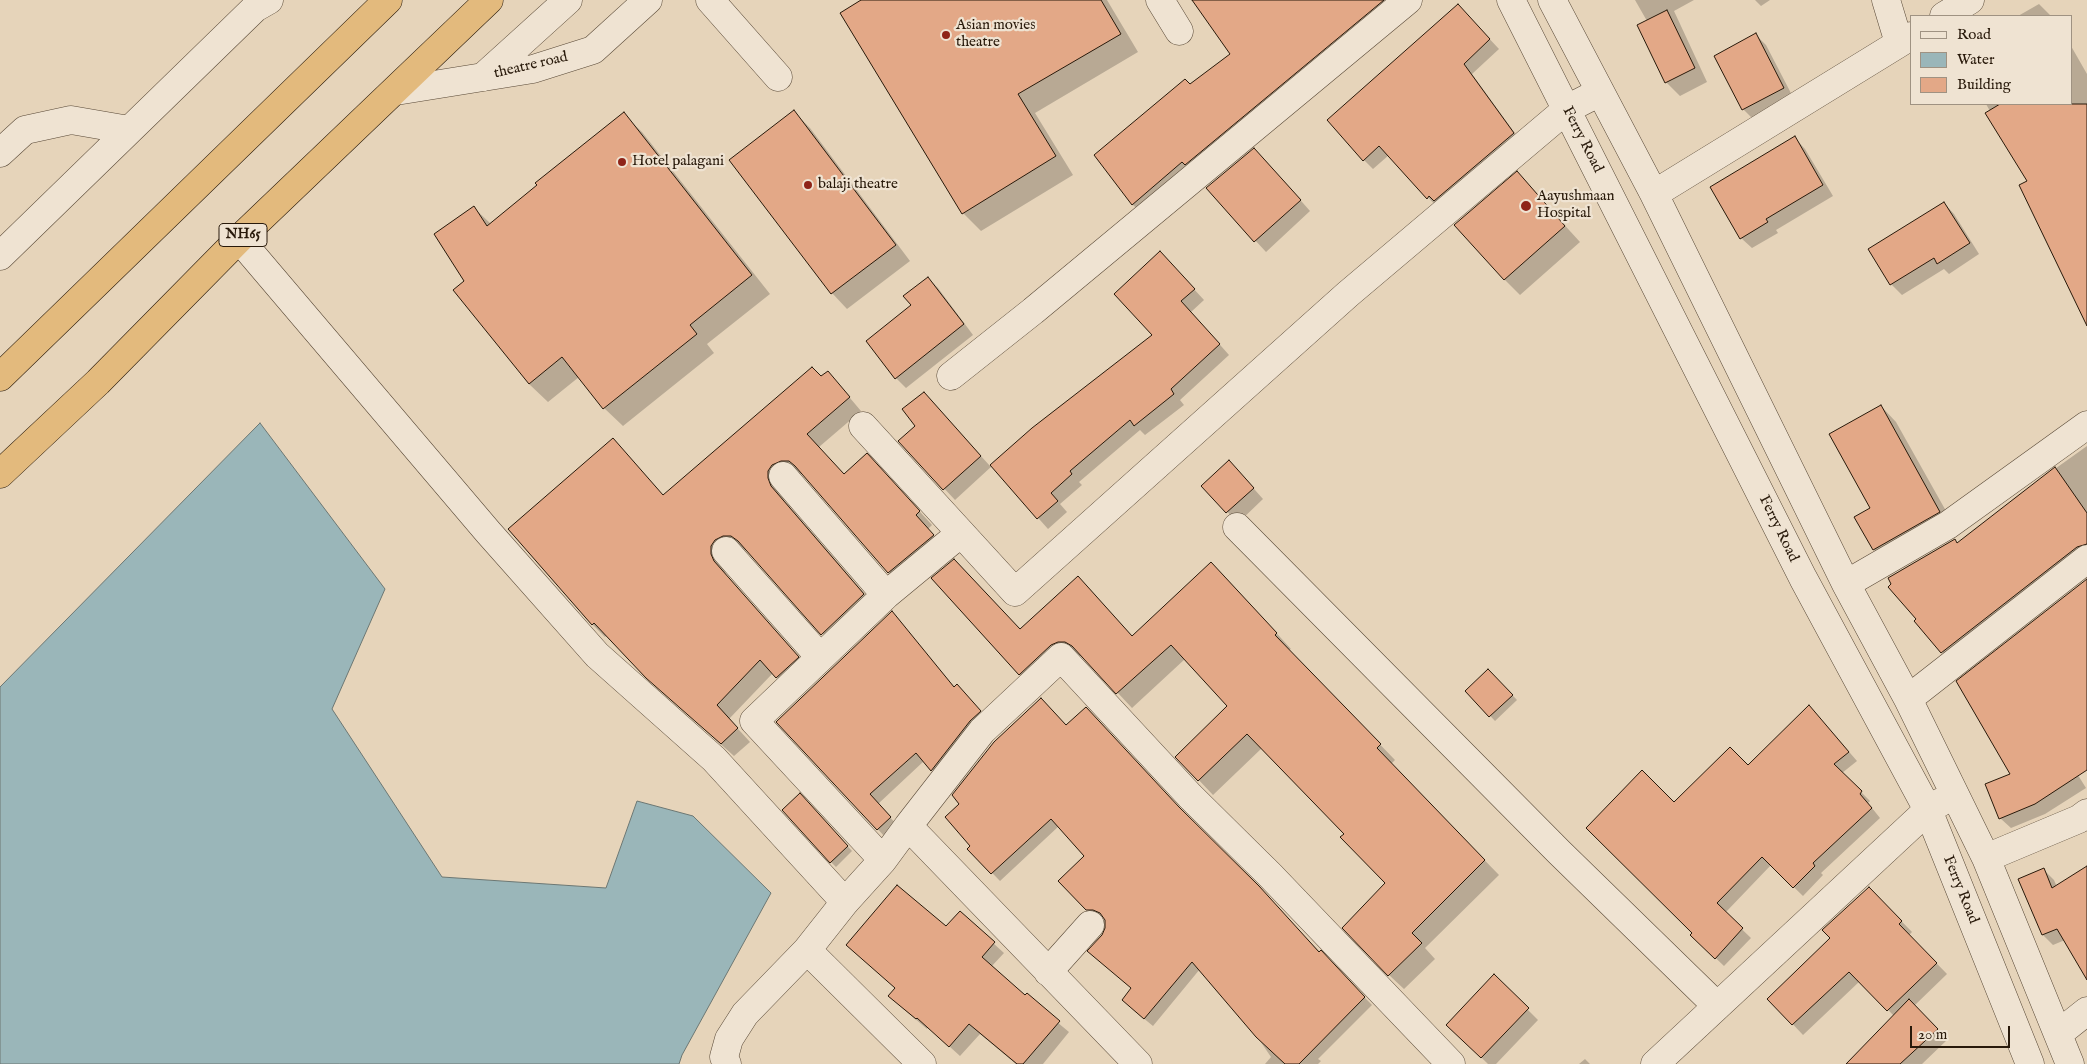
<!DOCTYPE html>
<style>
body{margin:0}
#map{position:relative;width:2087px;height:1064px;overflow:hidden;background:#e6d4ba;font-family:"IM FELL English",serif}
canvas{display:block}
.legend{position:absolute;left:1910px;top:15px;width:162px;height:90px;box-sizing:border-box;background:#efe3d2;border:1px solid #9f9282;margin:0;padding:6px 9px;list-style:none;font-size:15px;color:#28190a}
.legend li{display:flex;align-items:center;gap:10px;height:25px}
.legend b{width:25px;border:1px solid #9f9282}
.scale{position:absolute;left:1910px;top:1026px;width:100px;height:22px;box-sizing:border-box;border:2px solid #28190a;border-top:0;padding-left:6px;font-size:15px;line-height:18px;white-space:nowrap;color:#28190a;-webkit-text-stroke:4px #efe3d2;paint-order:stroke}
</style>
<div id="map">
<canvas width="2087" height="1064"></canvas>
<ul class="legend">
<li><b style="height:6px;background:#efe3d2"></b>Road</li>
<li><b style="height:14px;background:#9ab6b9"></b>Water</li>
<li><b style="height:14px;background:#e3a887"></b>Building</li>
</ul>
<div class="scale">20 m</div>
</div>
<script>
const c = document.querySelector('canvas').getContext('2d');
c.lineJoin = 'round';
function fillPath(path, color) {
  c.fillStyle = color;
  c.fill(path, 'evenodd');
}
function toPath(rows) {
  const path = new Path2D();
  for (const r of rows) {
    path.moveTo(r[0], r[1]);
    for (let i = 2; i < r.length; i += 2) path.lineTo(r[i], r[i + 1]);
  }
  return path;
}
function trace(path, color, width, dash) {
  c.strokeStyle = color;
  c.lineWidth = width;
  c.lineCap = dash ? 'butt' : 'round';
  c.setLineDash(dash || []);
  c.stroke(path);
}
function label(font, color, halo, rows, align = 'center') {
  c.font = font + ' "IM FELL English",serif';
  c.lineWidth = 4.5;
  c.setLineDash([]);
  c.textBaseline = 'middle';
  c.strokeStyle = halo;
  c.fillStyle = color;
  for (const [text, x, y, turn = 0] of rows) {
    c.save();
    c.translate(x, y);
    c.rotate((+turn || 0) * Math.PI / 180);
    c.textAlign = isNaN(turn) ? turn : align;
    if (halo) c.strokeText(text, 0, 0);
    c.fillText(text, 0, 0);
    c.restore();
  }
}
const water = toPath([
 [260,423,385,589,332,709,442,877,606,888,637,801,693,816,771,893,682,1055,679,1064,0,1064,0,687,260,423]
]);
const shadow = toPath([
 [863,0,1107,0,1138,52,1035,113,1073,175,981,231,963,213],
 [1197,0,1401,0,1145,216,1133,205,1096,155,1232,54],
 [1635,0,1694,0,1674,11,1707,82,1680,96,1666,82,1647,21],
 [1755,0,1770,0,1761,6],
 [2039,4,2051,16,2018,16],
 [1468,16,1499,49,1472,74,1522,143,1437,207,1389,155,1373,169,1364,160],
 [1756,35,1766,45,1794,99,1753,119,1743,109],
 [2071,46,2087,74,2087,323,2029,181,1986,104,2071,104],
 [794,112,810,128,910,261,847,309,832,293],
 [623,114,642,132,770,294,707,344,714,353,623,426,604,408,579,377,548,402,529,384,466,281,474,208,491,224],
 [1795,138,1805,149,1833,196,1776,230,1778,233,1752,248,1741,238],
 [1265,160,1310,211,1266,252,1207,188],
 [1517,173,1580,242,1520,295,1504,279],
 [1944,203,1954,214,1979,254,1949,274,1944,269,1902,295,1891,284],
 [1170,263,1204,300,1191,312,1229,355,1180,400,1184,405,1145,435,1140,430,1079,482,1082,485,1060,504,1067,512,1048,529,992,466,955,500,900,441,917,426,934,404,990,466,1033,429,1154,335],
 [928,278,938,288,973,335,906,388,896,378,912,305],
 [828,372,861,411,819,447,844,476,879,467,932,525,928,529,945,549,901,585,802,474,794,473,780,492,784,500,876,607,835,647,748,551,737,548,723,567,727,576,811,670,790,690,773,673,729,719,750,742,734,756,660,690,607,635,605,637,592,624,663,496],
 [1881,406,1896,422,1955,527,1890,565,1874,550,1856,517,1872,508],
 [2087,446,2087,557,1952,663,1916,621,1955,540,1958,544,2024,491],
 [1239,472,1263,499,1238,523,1203,486],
 [1078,577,1133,637,1226,578,1291,649,1289,650,1395,760,1391,764,1499,875,1425,948,1435,959,1404,989,1389,975,1386,883,1345,834,1262,748,1213,795,1177,757,1229,706,1185,659,1132,708,1086,659,1081,656,1073,656,1034,689,1019,674,1020,630],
 [2087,580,2087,714,2066,685,2035,706,2086,788,2045,814,2011,828,2000,818,1987,785,2011,774,1958,681],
 [892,613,955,688,965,694,988,720,940,778,924,761,878,804,898,826,886,838,778,722],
 [1488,670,1517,700,1495,721,1467,691],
 [1818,716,1857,761,1842,773,1870,801,1868,803,1880,818,1821,873,1823,875,1803,896,1771,865,1725,913,1751,938,1724,966,1701,944,1694,933,1674,804,1748,766],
 [1066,727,1185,815,1372,1005,1318,1059,1321,1061,1318,1064,1265,1064,1271,1057,1258,1038,1200,969,1153,1026,1131,1008,1132,989,1103,936,1107,928,1106,919,1095,917,1060,881,1086,856,1059,826,1000,881,969,849],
 [800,795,852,851,836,867,831,862],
 [2087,867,2087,977,2065,940,2053,945,2043,935,2044,870,2054,880,2057,887],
 [1869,888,1912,932,1909,935,1947,974,1914,1006,1947,1040,1922,1064,1848,1064,1894,1016,1860,981,1803,1035,1769,999,1832,938],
 [960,913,1004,953,991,967,1069,1032,1043,1064,1016,1064,980,1034,960,1056,928,1027,927,1029,900,1006,890,996,896,988,847,945,946,928],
 [1494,976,1538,1020,1496,1064,1488,1064,1448,1025],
 [1585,1059,1590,1064,1579,1064]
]);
const building = toPath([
 [861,0,1101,0,1121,34,1018,94,1056,156,962,214,840,13,861,0],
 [1192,0,1384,0,1185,165,1182,162,1132,205,1094,155,1185,79,1190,84,1230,54,1192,0],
 [1458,4,1490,39,1464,64,1514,133,1434,201,1429,196,1427,199,1379,146,1363,161,1327,120,1458,4],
 [1667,10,1695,68,1665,83,1637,25,1667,10],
 [1756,33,1784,88,1742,110,1714,56,1756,33],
 [2000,104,2087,104,2087,326,2019,185,2027,181,1985,113,2000,104],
 [794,110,896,245,831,294,729,160,794,110],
 [624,112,752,275,690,325,697,334,603,409,562,357,529,384,453,290,464,281,434,234,474,206,487,226,537,185,535,183,624,112],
 [1795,136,1823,185,1766,219,1768,222,1740,239,1710,187,1795,136],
 [1254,148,1301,200,1254,242,1206,188,1254,148],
 [1517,171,1565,226,1504,280,1454,225,1517,171],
 [1944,202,1970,243,1937,264,1934,258,1890,285,1868,249,1944,202],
 [1160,251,1195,289,1181,301,1220,344,1171,389,1174,394,1134,426,1130,420,1070,471,1072,474,1051,493,1058,501,1037,519,990,465,1032,428,1152,335,1114,294,1160,251],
 [928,277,964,324,895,379,866,341,911,305,903,296,928,277],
 [812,367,821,376,828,371,850,397,807,434,844,474,867,453,920,511,916,515,934,535,888,573,795,466,789,461,781,461,772,465,768,471,768,478,771,486,864,594,821,635,738,541,731,536,723,536,715,540,711,546,711,554,714,561,799,657,776,678,760,660,717,705,738,728,721,744,646,678,594,623,592,625,508,529,613,438,663,495,812,367],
 [924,392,981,456,943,490,898,441,915,426,902,409,924,392],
 [1881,405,1940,512,1873,550,1854,517,1870,508,1829,434,1881,405],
 [1229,460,1254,488,1226,513,1201,486,1229,460],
 [2055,467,2087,513,2087,544,2077,547,1941,653,1914,621,1916,619,1888,587,1891,584,1888,578,1955,539,1957,543,2055,467],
 [954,559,1020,629,1078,576,1132,636,1211,562,1277,633,1275,635,1381,744,1377,748,1485,860,1412,933,1422,943,1388,976,1342,928,1385,883,1340,837,1344,834,1247,734,1198,781,1175,757,1227,706,1171,645,1116,694,1072,646,1065,642,1058,642,1051,645,1019,675,931,578,954,559],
 [2087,579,2087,770,2035,804,1999,819,1985,784,2010,774,1956,681,2087,579],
 [892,611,954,687,957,684,981,711,970,721,931,771,916,753,870,794,891,817,877,830,776,722,892,611],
 [1488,669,1513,695,1489,717,1465,691,1488,669],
 [1041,698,1066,725,1086,707,1179,807,1259,886,1319,952,1321,950,1365,997,1299,1064,1285,1064,1256,1037,1192,962,1144,1019,1122,1000,1131,988,1087,951,1102,935,1105,928,1105,920,1100,913,1093,910,1086,910,1058,881,1084,856,1051,819,991,874,967,849,970,846,945,817,959,804,952,795,994,742,1041,698],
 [1809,705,1849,752,1834,764,1862,791,1860,794,1872,808,1813,863,1815,866,1793,888,1762,857,1717,903,1743,928,1715,959,1690,935,1692,933,1586,828,1642,770,1674,802,1730,747,1748,765,1809,705],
 [800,793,848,846,830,863,782,810,800,793],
 [2087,866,2087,980,2057,929,2042,935,2018,879,2044,868,2052,888,2087,866],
 [897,885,946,926,960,911,995,942,982,957,1025,995,1027,993,1060,1021,1023,1064,1017,1064,969,1024,949,1047,917,1018,916,1019,888,996,895,988,846,945,897,885],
 [1869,887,1902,921,1899,924,1937,963,1887,1011,1849,972,1792,1025,1767,999,1830,938,1822,930,1869,887],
 [1494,974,1529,1008,1481,1058,1446,1025,1494,974],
 [1909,999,1938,1029,1900,1064,1846,1064,1909,999]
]);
const minor = toPath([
 [710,0,778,77],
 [1160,0,1179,31],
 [1511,0,1803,578,1928,810,2030,1064],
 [1552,0,1654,194,1846,584,1908,699,1986,858,2070,1064],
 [1886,0,1899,43],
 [1944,16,1970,0],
 [483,77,568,0],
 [396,91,533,69,593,50,648,0],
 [0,153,25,130,71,120,129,130],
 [1654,194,1911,36],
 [239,239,488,532,597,655,714,759,845,902],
 [0,256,255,8,269,0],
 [951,376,1033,311,1408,0],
 [863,426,961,533],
 [783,476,886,595],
 [1237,527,1559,852,1717,1006],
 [726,551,820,657],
 [1846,584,1948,525,2087,425],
 [1908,699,2087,559],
 [908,826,883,860,845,902,807,950,922,1064],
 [1986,858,2079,819,2087,813],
 [883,860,754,721,886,595,961,533,1015,592,1348,294,1567,109,1600,92],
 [1048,972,1090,925],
 [2058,1034,2087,1011],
 [727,1064,724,1057,729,1039,745,1014,807,950],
 [1138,1064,908,826,982,731,1061,657,1190,796,1270,875,1451,1064],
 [1655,1064,1928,810,1941,802]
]);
const highway = toPath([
 [0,377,388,0],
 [0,474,98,382,239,239,489,0]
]);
const markers = [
 [946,35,5,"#8f2418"],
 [622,162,5,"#8f2418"],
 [808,185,5,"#8f2418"],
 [1526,206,6,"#8f2418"]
];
const shields = [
 [243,235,48]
];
const shieldNames = [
 ["NH65",243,235]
];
const poiNames = [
 ["Asian movies",956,26],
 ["theatre",956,43],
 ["Hotel palagani",632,162],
 ["balaji theatre",818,185],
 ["Aayushmaan",1537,197],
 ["Hospital",1537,214]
];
const streetNames = [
 ["theatre road",531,66,-13],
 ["Ferry Road",1582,140,63],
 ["Ferry Road",1778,529,64],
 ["Ferry Road",1960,890,68]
];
fillPath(water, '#9ab6b9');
trace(water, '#6c7773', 1);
fillPath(shadow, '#0003');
fillPath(building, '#e3a887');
trace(building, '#28190a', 1);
trace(minor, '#584836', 29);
trace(highway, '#28190a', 29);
trace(minor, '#efe3d2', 28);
trace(highway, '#e3ba7d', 28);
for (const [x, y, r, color] of markers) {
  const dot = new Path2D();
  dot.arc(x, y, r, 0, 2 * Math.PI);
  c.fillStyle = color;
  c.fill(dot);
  trace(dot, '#efe3d2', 2);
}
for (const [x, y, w] of shields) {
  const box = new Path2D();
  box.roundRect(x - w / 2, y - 11.5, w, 23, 4);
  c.fillStyle = '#efe3d2';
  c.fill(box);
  trace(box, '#28190a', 1);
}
label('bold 14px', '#28190a', null, shieldNames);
label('15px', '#28190a', '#efe3d2', poiNames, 'left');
label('15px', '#28190a', '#efe3d2', streetNames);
</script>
